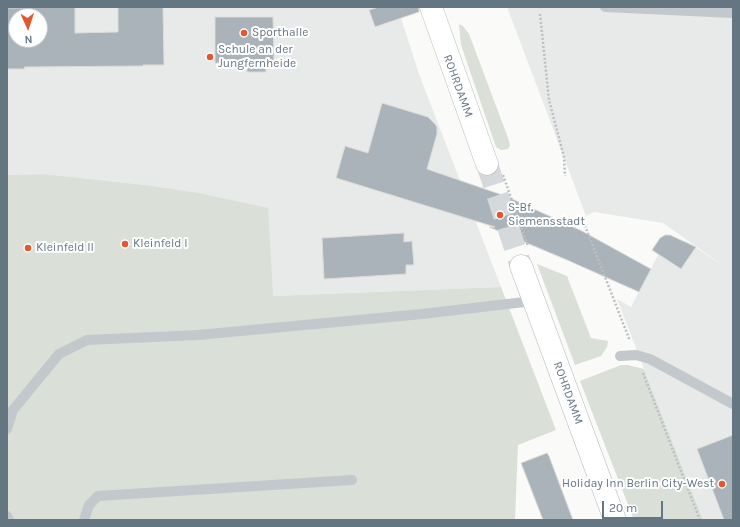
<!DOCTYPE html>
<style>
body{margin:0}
#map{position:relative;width:740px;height:527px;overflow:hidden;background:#fafaf8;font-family:Karla,sans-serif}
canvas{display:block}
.frame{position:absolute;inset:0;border:8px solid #657683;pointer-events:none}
.north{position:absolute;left:8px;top:8px;width:40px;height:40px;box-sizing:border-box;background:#fff;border:1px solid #c1c8cd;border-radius:50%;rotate:177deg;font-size:11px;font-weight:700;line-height:16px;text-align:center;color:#657683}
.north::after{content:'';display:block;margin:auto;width:14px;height:18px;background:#e4572e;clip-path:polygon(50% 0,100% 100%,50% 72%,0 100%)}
.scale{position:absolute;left:602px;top:501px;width:61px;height:18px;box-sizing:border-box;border:2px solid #657683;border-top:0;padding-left:5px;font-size:12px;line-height:14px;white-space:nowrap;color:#657683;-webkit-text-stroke:3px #fff;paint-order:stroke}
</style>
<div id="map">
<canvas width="740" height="527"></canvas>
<div class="frame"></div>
<div class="north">N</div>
<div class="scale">20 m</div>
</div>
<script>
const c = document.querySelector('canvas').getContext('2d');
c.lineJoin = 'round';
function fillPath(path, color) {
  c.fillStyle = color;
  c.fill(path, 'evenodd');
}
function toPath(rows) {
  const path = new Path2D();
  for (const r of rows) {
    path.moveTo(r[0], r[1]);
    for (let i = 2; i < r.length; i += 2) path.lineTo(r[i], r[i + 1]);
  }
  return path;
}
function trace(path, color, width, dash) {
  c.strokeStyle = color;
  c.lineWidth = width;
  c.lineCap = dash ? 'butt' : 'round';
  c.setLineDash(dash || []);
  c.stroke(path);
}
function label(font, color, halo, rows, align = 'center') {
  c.font = font + ' Karla,sans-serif';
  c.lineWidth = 4;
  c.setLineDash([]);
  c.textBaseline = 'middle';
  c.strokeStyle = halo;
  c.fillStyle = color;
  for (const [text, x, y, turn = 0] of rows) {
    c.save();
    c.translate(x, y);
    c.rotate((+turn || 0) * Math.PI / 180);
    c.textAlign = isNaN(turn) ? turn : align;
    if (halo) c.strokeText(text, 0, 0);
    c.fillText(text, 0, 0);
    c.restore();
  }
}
const built = toPath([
 [7,7,379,7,369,10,375,27,401,18,419,74,501,287,272,296,145,185,44,174,7,175],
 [16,16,40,16,40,40,16,40],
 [507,7,733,7,733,520,703,520,617,299,631,307,658,255,652,250,660,238,665,235,683,244,686,241,725,267,663,223,594,212,586,216]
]);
const green = toPath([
 [459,24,463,26,469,34,508,138,510,145,508,149,501,150,496,147,461,45],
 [44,174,145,185,198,193,268,208,273,296,501,287,556,430,518,445,515,520,7,520,7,175],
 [537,264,567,276,591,338,608,341,607,347,601,356,575,365],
 [621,365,628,365,644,369,703,520,634,520,580,381]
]);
const building = toPath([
 [75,7,75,33,118,32,118,7,163,7,164,65,143,65,143,66,24,67,25,69,7,69,7,8,75,7],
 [16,16,40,16,40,40,16,40,16,16],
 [379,7,419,7,419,12,375,27,369,10,379,7],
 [215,17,273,17,274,62,266,62,266,72,247,72,247,63,215,63,215,17],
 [382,103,428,117,435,124,437,127,437,134,427,169,508,197,582,231,651,269,639,292,567,260,489,227,495,227,336,178,345,146,368,153,382,103],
 [404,233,404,242,412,241,414,265,406,265,406,274,324,279,322,238,404,233],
 [665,235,670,235,696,247,681,269,652,250,660,238,665,235],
 [733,435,733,520,724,520,697,449,733,435],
 [547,453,549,456,573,520,543,520,521,463,547,453]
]);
const secondaryTunnel = toPath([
 [487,164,521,266]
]);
const path = toPath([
 [540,14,549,100,564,157,565,176],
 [503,175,528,246],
 [582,218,630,341],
 [643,373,700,520]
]);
const lane = toPath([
 [605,7,733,13],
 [620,356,636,355,650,359,733,404],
 [7,429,13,410,59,354,87,340,198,335,422,314,533,301],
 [7,516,9,520],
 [84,520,89,505,98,496,352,480]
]);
const secondary = toPath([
 [431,7,487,164],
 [521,266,615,520]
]);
const markers = [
 [244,33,4,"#e4572e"],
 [210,57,4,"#e4572e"],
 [500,215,4,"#e4572e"],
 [125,244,4,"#e4572e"],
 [28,248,4,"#e4572e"],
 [722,484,4,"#e4572e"]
];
const poiNames = [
 ["Sporthalle",252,33],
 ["Schule an der",218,50],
 ["Jungfernheide",218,64],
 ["S-Bf.",508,208],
 ["Siemensstadt",508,222],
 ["Kleinfeld I",133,244],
 ["Kleinfeld II",36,248],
 ["Holiday Inn Berlin City-West",714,484,"right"]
];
const streetNames = [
 ["ROHRDAMM",458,86,70],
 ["ROHRDAMM",568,393,70]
];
fillPath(built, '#e8e9e9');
fillPath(green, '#dadfd7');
fillPath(building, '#aab3b9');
trace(building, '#dcdcda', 1);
trace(secondaryTunnel, '#d5d9db', 22, [22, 11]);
trace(secondary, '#b3babf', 23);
trace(path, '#bbbfc2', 2.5, [2, 2]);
trace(lane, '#c3c8cc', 10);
trace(secondary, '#fff', 22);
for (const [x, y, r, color] of markers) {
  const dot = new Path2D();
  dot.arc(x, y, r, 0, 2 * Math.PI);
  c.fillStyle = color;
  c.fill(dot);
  trace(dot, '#fff', 1.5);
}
label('12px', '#657683', '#fff', poiNames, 'left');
label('12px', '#657683', '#fff', streetNames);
</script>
